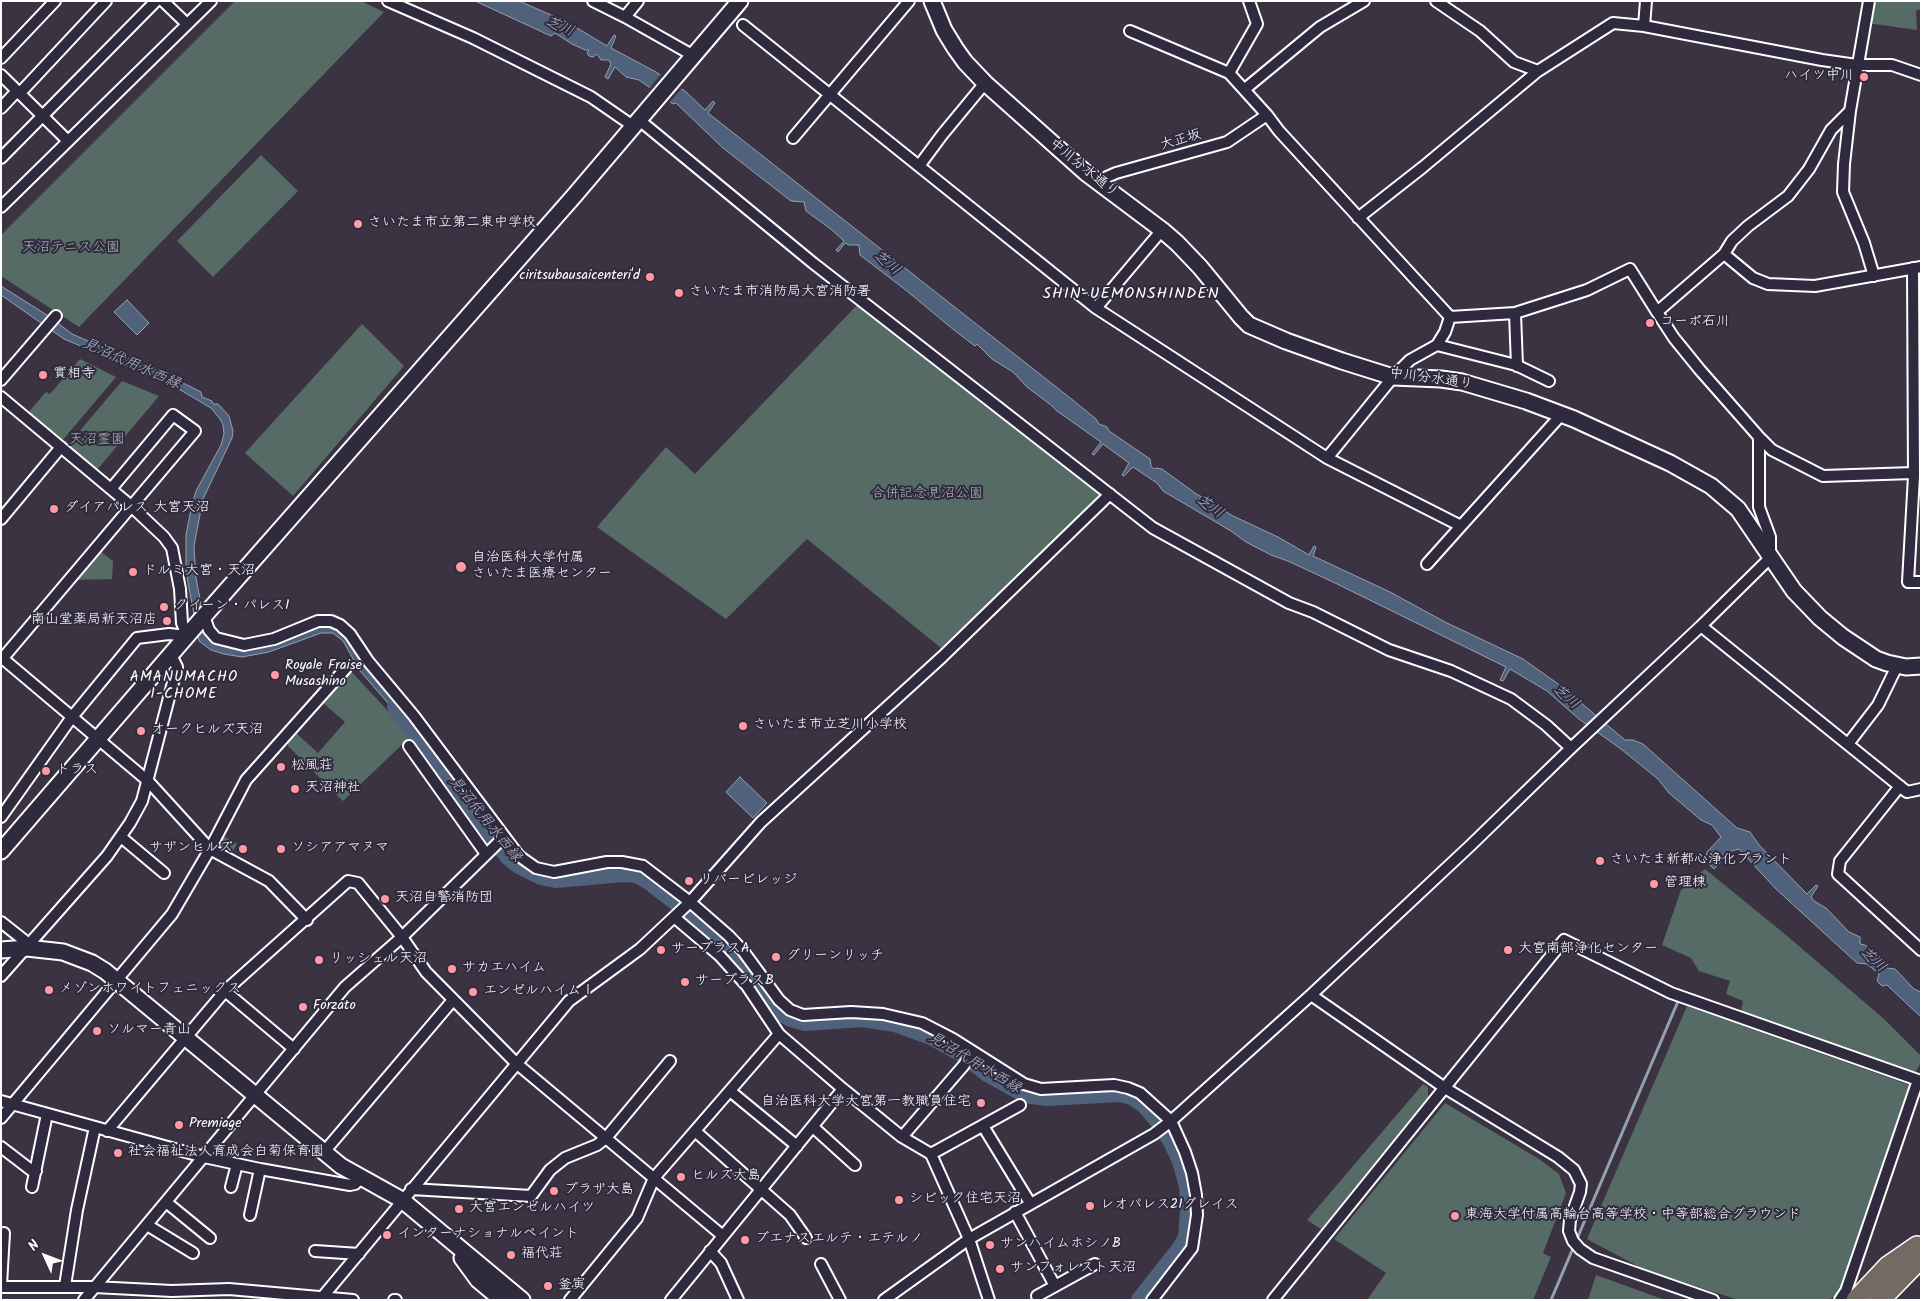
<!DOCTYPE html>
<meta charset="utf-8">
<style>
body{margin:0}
#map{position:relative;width:1922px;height:1301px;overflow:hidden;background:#3b3342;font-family:Kalam,sans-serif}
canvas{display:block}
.frame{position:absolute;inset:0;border:2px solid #fff;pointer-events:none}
.north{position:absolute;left:20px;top:1231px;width:50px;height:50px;-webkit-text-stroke:4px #2f2a3d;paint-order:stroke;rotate:313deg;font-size:14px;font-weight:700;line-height:20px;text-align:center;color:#fff}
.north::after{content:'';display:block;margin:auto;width:18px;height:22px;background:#fff;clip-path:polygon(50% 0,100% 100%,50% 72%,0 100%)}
</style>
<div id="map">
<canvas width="1922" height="1301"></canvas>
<div class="frame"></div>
<div class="north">N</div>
</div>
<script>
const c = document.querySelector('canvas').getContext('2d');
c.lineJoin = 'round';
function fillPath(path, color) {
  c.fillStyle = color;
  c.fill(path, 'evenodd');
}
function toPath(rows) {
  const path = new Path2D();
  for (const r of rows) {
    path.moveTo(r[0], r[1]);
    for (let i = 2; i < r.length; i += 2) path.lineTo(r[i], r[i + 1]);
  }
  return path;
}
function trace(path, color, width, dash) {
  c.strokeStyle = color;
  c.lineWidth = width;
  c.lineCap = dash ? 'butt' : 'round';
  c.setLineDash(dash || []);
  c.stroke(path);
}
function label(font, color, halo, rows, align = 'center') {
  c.font = font + ' Kalam,"Klee One",sans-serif';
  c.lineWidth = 4;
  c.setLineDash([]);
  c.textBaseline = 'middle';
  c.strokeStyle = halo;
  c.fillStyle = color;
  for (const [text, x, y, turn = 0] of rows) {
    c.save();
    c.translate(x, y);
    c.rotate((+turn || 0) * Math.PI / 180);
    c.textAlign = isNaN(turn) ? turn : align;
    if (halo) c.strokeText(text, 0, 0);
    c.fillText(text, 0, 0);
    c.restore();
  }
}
const green = toPath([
 [235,1,361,1,384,12,79,327,1,276,1,235],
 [1871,1,1921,1,1921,10,1916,10,1917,30,1867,23],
 [261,155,298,191,213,277,177,241],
 [860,302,1102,494,941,648,807,539,726,619,597,527,666,447,695,474],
 [362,324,404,366,293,496,245,453],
 [80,359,116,377,61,442,27,414,46,392,50,394],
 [122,381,159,396,97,470,85,462,67,446],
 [97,551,100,551,113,561,112,579,75,580],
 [349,669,411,736,343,801,288,746,288,740,295,732,318,753,345,722,322,702,322,699],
 [223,836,237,844,231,854,218,846],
 [1705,869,1786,935,1884,1019,1921,1056,1921,1062,1915,1073,1741,1011,1743,1001,1726,994,1730,981,1699,971,1691,958,1662,945,1681,890],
 [1687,1006,1912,1086,1841,1291,1829,1300,1739,1300,1647,1271,1587,1239],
 [1423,1084,1428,1087,1428,1097,1321,1229,1307,1220],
 [1445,1103,1539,1159,1559,1174,1566,1193,1543,1253,1551,1257,1533,1300,1367,1300,1386,1273,1334,1239],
 [1596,1275,1665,1300,1588,1300]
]);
const water = toPath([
 [475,1,519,1,567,22,607,46,614,35,616,36,611,48,656,72,685,91,705,110,713,101,715,103,708,113,1074,401,1096,419,1099,424,1107,427,1109,431,1150,459,1151,466,1154,469,1156,468,1162,469,1195,493,1233,516,1278,537,1309,555,1314,546,1316,547,1313,556,1390,592,1445,622,1523,659,1561,686,1625,740,1633,740,1643,744,1737,828,1750,832,1759,845,1807,894,1816,885,1818,886,1811,897,1814,901,1826,908,1849,932,1860,937,1860,944,1865,945,1887,963,1887,968,1895,969,1914,989,1921,992,1921,1017,1887,985,1882,986,1877,981,1879,974,1867,964,1857,963,1800,911,1775,888,1739,849,1731,851,1714,869,1705,861,1707,852,1721,837,1712,825,1701,820,1669,793,1658,779,1621,749,1579,719,1547,691,1510,669,1503,681,1500,680,1506,667,1333,582,1288,561,1271,555,1246,542,1231,531,1163,491,1157,483,1133,467,1124,476,1122,475,1129,463,1103,444,1094,455,1092,454,1101,442,1057,411,1051,405,1027,387,1013,372,992,359,977,344,975,346,954,330,907,291,860,255,859,245,849,245,845,243,838,252,836,250,844,241,832,230,806,211,804,202,791,201,723,148,676,103,673,104,639,80,626,77,615,67,608,79,605,77,611,64,609,60,601,60,597,54,593,57,589,56,587,53,589,50,585,50,572,44,555,33,551,36,475,1],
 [1,286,50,317,72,334,161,372,201,392,202,397,212,401,213,404,218,404,229,416,233,431,232,438,203,499,194,546,196,578,207,637,218,644,237,649,317,626,337,628,342,630,414,722,408,726,360,671,343,641,333,633,321,633,269,652,242,657,224,654,211,650,199,641,186,572,186,535,192,504,196,491,221,445,224,434,223,425,220,419,211,408,177,388,159,380,155,375,154,377,125,365,122,362,121,363,64,339,1,295,1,286],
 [127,300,149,323,137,335,114,312,127,300],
 [740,777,767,803,753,818,726,792,740,777]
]);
const pier = toPath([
 [662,73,683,87,668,104,648,90]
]);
const stream = toPath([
 [1551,1300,1679,999]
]);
const river = toPath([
 [396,707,509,857,519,865,541,876,556,879,623,873,637,874,649,881,712,930,732,950,781,1012,791,1018,804,1022,862,1018,895,1023,931,1036,963,1054,989,1074,1025,1094,1047,1097,1120,1093,1132,1096,1144,1104,1156,1118,1171,1140,1181,1161,1188,1186,1189,1211,1187,1237,1181,1248,1140,1300]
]);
const street = toPath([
 [163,1,187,24],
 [388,1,473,38,591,97,633,126],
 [593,1,625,17,694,56],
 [1249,1,1257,24,1229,73,1267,115,1279,131,1450,317],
 [1436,1,1480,31,1514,62,1538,71],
 [1646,1,1644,26,1822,60,1857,65,1892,65,1921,75],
 [1869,1,1850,111,1844,164,1843,192,1864,243,1874,276],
 [625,17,638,1],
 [743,25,1096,308,1327,458,1461,526,1562,414],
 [1130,31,1229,73],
 [1,58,55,1],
 [1,75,68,141],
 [1245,89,1320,27,1364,1],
 [20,93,106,1],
 [1,108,17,91],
 [638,119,813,263,1153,528,1289,603,1313,612,1389,650,1451,671,1511,699,1546,725,1571,748],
 [793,138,909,1],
 [1,158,156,1],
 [919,166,942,135,985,83],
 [1099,184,1107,177,1116,173,1227,142,1267,115],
 [1,207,211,1],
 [1358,218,1423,167,1538,71,1613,23,1644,26],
 [1724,254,1753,278,1768,284,1815,286,1921,267],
 [1913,268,1914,476,1908,582,1921,582],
 [1096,308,1162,230],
 [1515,313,1517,366],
 [1437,345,1516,365,1549,381],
 [1,380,56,316],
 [1,397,130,505,164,537,172,548,180,589,182,623,187,636],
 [1759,437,1772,450,1823,476,1913,473],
 [1327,458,1393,377,1410,360,1437,345,1445,332,1450,317,1515,313,1587,290,1630,269,1657,312],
 [1,519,61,447],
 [1427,564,1461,526],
 [204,616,209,630,216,638,244,645,274,639,318,621,331,621,340,625,350,634,368,661,414,716,519,856,536,868,554,872,607,862,622,862,643,866,690,902,729,936,743,951,779,1000,790,1010,803,1015,851,1012,883,1014,922,1023,953,1039,1024,1084,1041,1089,1114,1085,1128,1088,1140,1093,1171,1121,1185,1152,1192,1173,1196,1195,1197,1215,1192,1248,1152,1300],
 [1701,626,1907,792,1921,789],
 [1,657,148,781,210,849,269,881,307,920],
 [3,658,195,431,173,415,111,489],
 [1848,744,1878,705,1897,666],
 [409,746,486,854],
 [1900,786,1840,861,1838,874,1921,950],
 [1,817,72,717,137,638,169,634,187,636],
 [121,837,164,873],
 [674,917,720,956,747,986,779,1034,843,1089,902,1137,931,1154,969,1239,989,1300],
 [1,922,25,941,27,948],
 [1,976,107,856,130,823,142,801,177,667,171,655],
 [225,991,294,1049],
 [1311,995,1445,1088,1558,1157,1574,1170,1581,1184,1580,1192,1570,1220,1569,1231,1573,1241,1580,1249,1593,1258,1713,1300],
 [730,1091,797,1146],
 [1,1101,204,1157,260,1169,350,1185,355,1184,361,1178],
 [1,1118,172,914,210,849,246,780,346,668],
 [983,1126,1030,1203],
 [813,1127,855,1165],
 [107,1131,225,991,348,881,358,883,402,937,426,972,516,1063,723,1236],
 [695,1131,790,1215,806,1238],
 [902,1137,964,1065,973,1052],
 [1,1147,31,1170,36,1171],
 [324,1152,453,1000],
 [931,1154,1020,1105],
 [32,1187,47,1114],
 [231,1187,237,1164],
 [411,1189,531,1196,550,1170,565,1158,597,1145,606,1138,670,1061],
 [166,1202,210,1238],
 [1015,1212,1055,1286],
 [250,1215,260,1169],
 [147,1225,193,1253],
 [315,1251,359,1254],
 [710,1251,721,1263,738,1300],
 [821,1264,840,1300],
 [1,1285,4,1233],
 [65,1286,77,1210,95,1127],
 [1,1287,94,1287,172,1291,229,1289,353,1300],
 [1037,1296,1095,1264],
 [84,1300,345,987,402,937,504,837],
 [320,1300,569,1001,640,949,690,902,761,822,942,657,1110,494],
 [394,1300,396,1300],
 [570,1300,637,1218,654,1178,779,1034],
 [671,1300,843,1089],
 [884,1300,969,1239,1154,1134,1171,1121,1311,995,1471,845,1571,748,1701,626,1770,558,1770,537,1759,507,1759,437,1700,370,1674,338,1657,312,1724,254,1732,241,1748,226,1788,196,1809,169,1831,130,1850,111],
 [1273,1300,1564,940,1671,993,1918,1080,1846,1291,1840,1300]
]);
const secondary = toPath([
 [932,1,944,30,955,48,965,62,985,83,1086,173,1162,230,1177,243,1200,267,1241,317,1249,325,1286,341,1342,361,1393,377,1441,379,1462,382,1526,401,1574,419,1670,463,1711,486,1738,509,1794,591,1820,618,1843,637,1876,659,1887,663,1906,667,1921,666],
 [1,851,204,616,574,196,740,1],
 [1,950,27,948,63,952,92,963,105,971,341,1166,402,1200,522,1300],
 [462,1258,478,1280,502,1300]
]);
const highway = toPath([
 [1856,1300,1888,1266,1917,1246],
 [1880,1300,1921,1258]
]);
const markers = [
 [1864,77,5,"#ff9aa2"],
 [358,224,5,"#ff9aa2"],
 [650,277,5,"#ff9aa2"],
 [679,293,5,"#ff9aa2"],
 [1650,323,5,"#ff9aa2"],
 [43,375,5,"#ff9aa2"],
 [54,509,5,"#ff9aa2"],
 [461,567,6,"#ff9aa2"],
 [133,572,5,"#ff9aa2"],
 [164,607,5,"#ff9aa2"],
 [167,621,5,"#ff9aa2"],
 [275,675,5,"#ff9aa2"],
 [743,726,5,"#ff9aa2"],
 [141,731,5,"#ff9aa2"],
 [281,767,5,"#ff9aa2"],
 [46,771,5,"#ff9aa2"],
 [295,789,5,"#ff9aa2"],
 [243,849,5,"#ff9aa2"],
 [281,849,5,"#ff9aa2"],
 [1600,861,5,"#ff9aa2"],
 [689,881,5,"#ff9aa2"],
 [1654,884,5,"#ff9aa2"],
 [385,899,5,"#ff9aa2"],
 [661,950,5,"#ff9aa2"],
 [1508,950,5,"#ff9aa2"],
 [776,957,5,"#ff9aa2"],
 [319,960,5,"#ff9aa2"],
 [452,969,5,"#ff9aa2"],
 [685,982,5,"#ff9aa2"],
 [49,990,5,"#ff9aa2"],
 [473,992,5,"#ff9aa2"],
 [303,1007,5,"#ff9aa2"],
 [97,1031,5,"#ff9aa2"],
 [981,1103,5,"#ff9aa2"],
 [179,1125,5,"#ff9aa2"],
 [118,1153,5,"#ff9aa2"],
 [681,1177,5,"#ff9aa2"],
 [554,1191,5,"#ff9aa2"],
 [899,1200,5,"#ff9aa2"],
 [1090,1206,5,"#ff9aa2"],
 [459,1209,5,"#ff9aa2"],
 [1455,1216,5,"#ff9aa2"],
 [387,1235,5,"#ff9aa2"],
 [745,1240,5,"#ff9aa2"],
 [990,1245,5,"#ff9aa2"],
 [511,1255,5,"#ff9aa2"],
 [1000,1269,5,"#ff9aa2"],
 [548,1286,5,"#ff9aa2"]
];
const poiNames = [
 ["ハイツ中川",1854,77,"right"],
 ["さいたま市立第二東中学校",368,224],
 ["ciritsubausaicenteri'd",640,277,"right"],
 ["さいたま市消防局大宮消防署",689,293],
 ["コーポ石川",1660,323],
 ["實相寺",53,375],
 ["ダイアパレス 大宮天沼",64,509],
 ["自治医科大学付属",472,559],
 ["さいたま医療センター",472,575],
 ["ドルミ大宮・天沼",143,572],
 ["クイーン・パレスI",174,607],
 ["南山堂薬局新天沼店",157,621,"right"],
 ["Royale Fraise",285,667],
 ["Musashino",285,683],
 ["さいたま市立芝川小学校",753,726],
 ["オークヒルズ天沼",151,731],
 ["松風荘",291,767],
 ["トラス",56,771],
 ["天沼神社",305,789],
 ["サザンヒルズ",233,849,"right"],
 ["ソシアアマヌマ",291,849],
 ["さいたま新都心浄化プラント",1610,861],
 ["リバービレッジ",699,881],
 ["管理棟",1664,884],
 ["天沼自警消防団",395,899],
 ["サープラスA",671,950],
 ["大宮南部浄化センター",1518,950],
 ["グリーンリッチ",786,957],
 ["リッシェル天沼",329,960],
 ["サカエハイム",462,969],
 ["サープラスB",695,982],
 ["メゾンホワイトフェニックス",59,990],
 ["エンゼルハイムⅠ",483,992],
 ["Forzato",313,1007],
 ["ソルマー青山",107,1031],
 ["自治医科大学大宮第一教職員住宅",971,1103,"right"],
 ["Premiage",189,1125],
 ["社会福祉法人育成会白菊保育園",128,1153],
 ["ヒルズ大島",691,1177],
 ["プラザ大島",564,1191],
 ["シビック住宅天沼",909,1200],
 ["レオパレス21グレイス",1100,1206],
 ["大宮エンゼルハイツ",469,1209],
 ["東海大学付属高輪台高等学校・中等部総合グラウンド",1465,1216],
 ["インターナショナルペイント",397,1235],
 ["ブエナスエルテ・エテルノ",755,1240],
 ["サンハイムホシノB",1000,1245],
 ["福代荘",521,1255],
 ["サンフォレスト天沼",1010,1269],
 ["釜寅",558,1286]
];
const streetNames = [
 ["大正坂",1181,141,-16],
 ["中川分水通り",1083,169,39],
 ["中川分水通り",1431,380,8]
];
const parkNames = [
 ["天沼テニス公園",71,249],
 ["天沼霊園",97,441],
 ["合併記念見沼公園",927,495]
];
const waterNames = [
 ["芝川",559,28,24],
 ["芝川",886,264,39],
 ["見沼代用水西縁",131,365,24],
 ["芝川",1209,508,34],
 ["芝川",1565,698,39],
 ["見沼代用水西縁",484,820,51],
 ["芝川",1872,961,42],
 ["見沼代用水西縁",974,1064,31]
];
const neighbourhoodNames = [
 ["AMANUMACHO",184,678],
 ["1-CHOME",184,695]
];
const quarterNames = [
 ["SHIN-UEMONSHINDEN",1131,295]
];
fillPath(green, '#576b66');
fillPath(water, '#50627b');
trace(water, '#96a1b0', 1);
fillPath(pier, '#3b3342');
trace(stream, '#96a1b0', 3);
trace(river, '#50627b', 18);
trace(street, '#fff', 14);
trace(secondary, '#fff', 19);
trace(highway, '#fff', 22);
trace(street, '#2f2a3d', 10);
trace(secondary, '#2f2a3d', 15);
trace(highway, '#756964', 19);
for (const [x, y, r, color] of markers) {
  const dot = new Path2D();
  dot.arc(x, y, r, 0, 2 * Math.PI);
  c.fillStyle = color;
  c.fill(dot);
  trace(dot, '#2f2a3d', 2);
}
label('14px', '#fff', '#2f2a3d', poiNames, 'left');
label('14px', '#fff', '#2f2a3d', streetNames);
label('14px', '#abb5b2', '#2f2a3d', parkNames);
label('italic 15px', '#b0b8c4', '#2f2a3d', waterNames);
c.letterSpacing = '1px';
label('15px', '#fff', '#2f2a3d', neighbourhoodNames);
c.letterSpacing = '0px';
c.letterSpacing = '1px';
label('16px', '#fff', '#2f2a3d', quarterNames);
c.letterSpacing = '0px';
</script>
